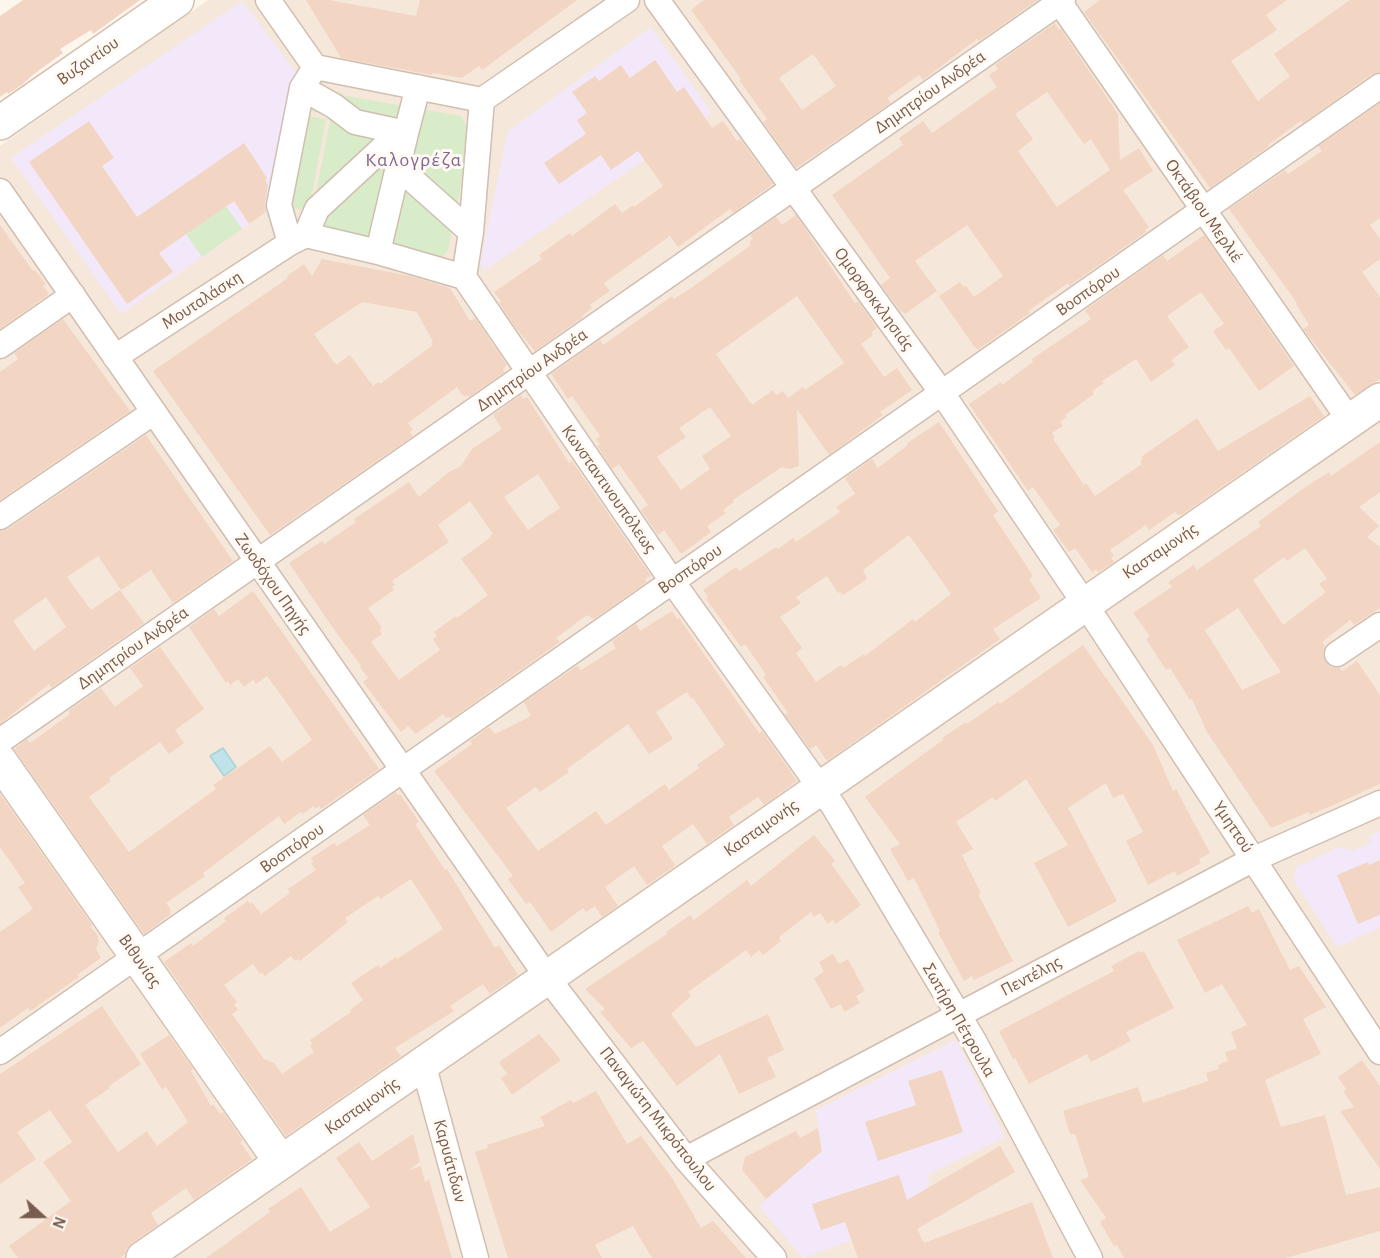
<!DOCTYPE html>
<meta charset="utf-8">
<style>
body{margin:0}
#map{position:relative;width:1380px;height:1258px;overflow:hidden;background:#fdf6ec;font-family:"Alegreya Sans",sans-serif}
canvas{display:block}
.north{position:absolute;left:12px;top:1186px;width:60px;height:60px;-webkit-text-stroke:4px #fffaf3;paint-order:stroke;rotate:111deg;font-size:16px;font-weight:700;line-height:24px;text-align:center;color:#7a5c4d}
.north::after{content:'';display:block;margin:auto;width:21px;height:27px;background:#7a5c4d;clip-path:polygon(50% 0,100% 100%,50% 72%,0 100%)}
</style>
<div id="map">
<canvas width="1380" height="1258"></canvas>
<div class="north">N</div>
</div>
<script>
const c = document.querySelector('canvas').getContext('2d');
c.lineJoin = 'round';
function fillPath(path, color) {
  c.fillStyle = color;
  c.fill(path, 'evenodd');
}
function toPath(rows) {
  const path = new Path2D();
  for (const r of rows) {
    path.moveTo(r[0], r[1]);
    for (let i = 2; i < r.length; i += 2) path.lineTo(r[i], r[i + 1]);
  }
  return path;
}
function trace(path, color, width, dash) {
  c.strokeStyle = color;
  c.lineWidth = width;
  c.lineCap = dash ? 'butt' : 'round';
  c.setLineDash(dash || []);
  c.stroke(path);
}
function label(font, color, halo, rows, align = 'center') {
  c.font = font + ' "Alegreya Sans",sans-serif';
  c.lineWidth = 6;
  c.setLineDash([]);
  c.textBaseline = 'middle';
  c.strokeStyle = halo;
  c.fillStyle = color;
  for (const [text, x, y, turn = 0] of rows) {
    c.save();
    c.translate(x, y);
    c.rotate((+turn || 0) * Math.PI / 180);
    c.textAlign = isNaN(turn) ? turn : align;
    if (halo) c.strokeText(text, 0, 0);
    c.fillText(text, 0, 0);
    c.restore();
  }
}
const residential = toPath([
 [208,0,1380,0,1380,391,132,1258,0,1258,0,146],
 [1380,411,1380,1258,168,1258]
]);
const education = toPath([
 [242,1,295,71,297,78,276,205,121,314,11,158],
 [651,27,712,113,485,270,480,264,508,131],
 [1380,831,1380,928,1337,947,1294,881,1296,867,1339,847,1353,851,1371,842,1369,836],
 [956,1040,1005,1137,929,1174,927,1212,803,1258,759,1206,821,1151,816,1110]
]);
const green = toPath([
 [312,81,347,96,461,116,471,135,448,250,442,258,433,259,330,231,321,222,313,207,331,117,305,109],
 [300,114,326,119,309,211,283,206],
 [226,206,242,229,202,257,186,234]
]);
const water = toPath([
 [223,748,236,767,224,776,210,756,223,748]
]);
const building = toPath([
 [23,0,140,0,93,34,91,30,60,49,63,53,34,74,23,84,8,94,7,92,0,97,0,16],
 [306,0,329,0,416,16,420,0,577,0,482,70,479,66,462,78,432,73,432,75,341,58],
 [704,0,1038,0,979,41,977,39,923,80,919,75,887,98,891,103,796,168,763,122,767,119,739,80,741,79,691,10],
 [813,54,836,86,802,110,779,78],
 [1100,0,1287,0,1266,15,1277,30,1231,61,1258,101,1290,76,1274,54,1350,0,1380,0,1380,72,1372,74,1303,123,1301,121,1299,122,1268,145,1269,146,1210,188,1084,12],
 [1055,23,1059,30,1060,28,1118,114,1120,160,1139,148,1153,171,1123,190,1149,227,1145,230,1146,232,1069,286,1068,283,1028,311,1030,313,979,349,976,349,939,296,960,282,964,287,966,286,974,297,1003,276,967,225,915,261,937,291,905,314,902,311,901,312,881,285,890,278,832,195,903,145,899,138,923,121,932,133,997,87,989,75,998,69,995,65],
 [1047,92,1084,144,1091,139,1110,170,1057,207,1018,151,1033,139,1015,114],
 [655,60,677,92,684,87,712,128,723,121,737,141,740,139,773,184,733,213,730,209,678,247,670,236,604,283,610,291,590,305,592,308,582,316,583,317,535,351,515,327,499,303,501,301,494,292,542,259,539,255,570,233,572,236,615,204,622,213,633,205,634,207,663,186,638,151,611,170,601,155,559,184,544,163,586,134,577,120,587,113,572,92,595,76,599,81,621,65,630,78],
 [1380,103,1380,218,1370,225,1380,239,1380,259,1362,272,1380,297,1380,379,1355,395,1303,329,1309,325,1296,304,1297,303,1229,209,1285,170,1288,174,1322,151,1318,146],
 [89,121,114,158,102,166,137,217,244,143,267,178,265,180,268,185,265,203,266,212,249,224,234,201,159,253,173,272,127,304,29,162],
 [796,215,855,303,858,301,877,328,871,332,873,335,861,344,884,377,897,368,912,390,880,412,883,415,829,455,797,409,799,466,790,469,782,467,733,500,734,502,723,510,726,513,707,526,711,532,681,554,664,530,658,535,641,510,648,505,619,464,612,469,597,446,600,444,596,439,600,436,572,396,568,399,551,374,600,340,603,345,672,296,674,299,691,288,751,245,749,242,753,239,750,235,776,217,782,225],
 [797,296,844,363,805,390,803,387,788,398,783,391,776,395,773,390,752,405,716,354],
 [710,407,731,436,702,456,710,469,681,490,657,457,686,437,679,428],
 [0,225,33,271,35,270,46,284,43,286,49,294,0,329],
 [1204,235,1294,366,1259,391,1229,348,1226,350,1213,331,1224,324,1201,292,1167,316,1189,347,1171,360,1175,365,1151,382,1136,359,1102,381,1104,383,1092,391,1094,394,1065,415,1067,417,1060,422,1063,426,1052,433,1055,437,1053,439,1084,485,1086,483,1095,496,1142,464,1140,461,1143,459,1141,457,1197,418,1218,451,1310,396,1324,416,1181,515,1180,514,1178,515,1175,512,1149,530,1146,525,1110,550,1114,556,1111,558,1114,562,1098,572,1096,569,1092,572,1075,548,1069,552,1053,530,1060,525,1033,487,1028,491,969,404,1001,382,1002,385,1033,362,1032,359,1091,319,1085,310,1163,255,1167,261],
 [322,259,410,276,450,288,470,321,475,318,507,365,503,369,505,372,469,397,467,395,464,397,457,387,408,423,413,430,410,432,413,436,270,535,153,371,288,278,287,276,304,264,312,276],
 [362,302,417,312,433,342,431,343,433,345,380,384,378,382,373,386,350,355,336,365,314,334],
 [63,319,130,411,0,500,0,372,18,359,14,353],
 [521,395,523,399,527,397,569,463,572,461,651,576,645,579,647,582,594,619,587,615,556,638,560,642,451,719,449,717,446,718,443,714,416,734,408,726,401,732,363,682,368,678,360,667,361,666,328,621,289,563,322,541,324,544,356,522,354,519,409,482,419,497,449,472,461,466,472,449,502,429,493,415],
 [538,474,560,508,528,530,504,497],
 [470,501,493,534,490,536,491,537,461,559,488,595,457,618,456,616,434,632,437,636,433,639,440,650,399,680,371,642,382,634,380,630,382,628,368,608,394,590,392,587,395,585,392,581,449,542,438,525],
 [939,422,998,511,993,515,1033,576,1029,579,1041,598,993,629,1000,639,827,761,816,745,810,749,785,715,788,713,763,677,766,675,745,644,741,647,706,599,708,597,703,590,736,567,739,571,776,547,778,549,793,538,796,542,840,512,836,507,855,494,845,478,872,459,878,468,908,445,907,443],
 [909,535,951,594,915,622,913,619,865,656,864,654,843,668,841,665,816,682,796,653,802,648,780,617,801,603,796,597,827,576,838,593,840,592,843,595,867,579,863,570],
 [146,435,233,561,173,603,151,570,121,590,98,556,67,577,91,610,120,590,144,623,51,688,49,684,0,724,0,531,8,529],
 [46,597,66,627,34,651,13,621],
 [1380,442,1380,492,1359,507,1379,526,1367,537,1380,547,1380,608,1354,625,1350,620,1322,642,1325,646,1323,654,1326,662,1331,667,1340,668,1342,671,1357,661,1380,695,1380,784,1336,804,1309,815,1309,812,1271,828,1207,732,1192,699,1190,700,1170,668,1166,670,1146,639,1150,636,1133,613,1172,587,1168,582,1194,565,1197,570,1261,526,1258,522,1304,488,1329,472,1331,476],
 [1305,548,1327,579,1319,584,1326,592,1283,625,1253,580,1284,557,1287,561],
 [1238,608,1281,672,1242,690,1205,630],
 [253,591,379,769,321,809,319,806,315,809,313,806,303,814,301,812,284,824,279,816,203,873,205,876,166,903,171,910,170,912,171,914,144,934,14,749,27,739,30,743,70,714,68,711,101,688,115,707,143,686,130,668,160,647,204,709,175,730,184,743,169,754,160,742,109,778,111,781,89,797,129,852,216,789,213,785,270,746,282,762,312,740,286,702,267,676,256,684,253,680,244,687,238,679,230,685,228,681,226,683,189,627,214,609,219,616],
 [672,611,677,619,679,618,759,733,762,731,797,781,764,805,758,797,729,817,734,825,707,844,693,824,662,846,675,865,672,868,647,885,634,866,605,887,618,906,602,917,595,906,586,912,583,908,551,932,530,902,526,904,508,879,513,876,434,771,472,744,470,741,489,727,495,734,531,716,524,702,577,666,581,670,616,648,612,641,636,624,640,631],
 [687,692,691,699,693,698,725,745,697,765,699,768,669,790,665,784,606,825,596,811,538,851,506,808,536,787,540,792,569,772,567,769,628,724,649,754,673,739,656,712],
 [1083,645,1153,745,1173,791,1176,789,1210,853,1199,859,1201,863,1177,876,1175,871,1148,885,1126,841,1143,832,1123,794,1113,798,1106,783,1068,808,1117,901,1068,927,1034,863,1068,845,1026,779,995,801,993,797,956,822,973,849,962,855,981,893,978,894,1013,961,974,980,972,976,964,981,938,932,940,931,914,878,908,881,890,849,900,844,865,797,944,739,942,738,966,722,967,724,998,702,1000,704],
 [396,792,398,795,400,794,419,822,415,824,445,870,447,869,495,948,499,945,518,975,490,994,483,984,450,1006,454,1011,395,1048,401,1056,286,1136,164,962,191,943,193,946,226,921,224,918,248,901,250,904,252,902,261,914,290,893,288,889,316,870,311,863,313,862,311,858,334,843,337,846,370,825,363,815],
 [411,879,443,929,397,959,396,957,380,968,378,965,351,983,363,1000,350,1010,351,1012,310,1040,312,1044,310,1046,314,1052,282,1074,274,1063,264,1059,232,1014,238,1010,234,1004,237,1002,224,985,253,964,260,974,262,972,265,976,291,956,295,961,298,959,300,961,348,922,345,918,378,896,380,899],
 [0,794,92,925,90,926,98,936,99,941,96,949,101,958,77,975,79,977,30,1011,28,1008,0,1028,0,932,33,909,18,887,25,883,0,847],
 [814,835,835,861,831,864,861,905,836,924,833,920,828,924,820,913,814,917,811,912,779,937,781,941,763,955,759,950,751,957,746,950,688,992,691,996,671,1014,696,1047,768,1014,784,1050,767,1058,776,1077,739,1094,720,1054,677,1086,643,1041,631,1048,600,1012,605,1009,585,989,667,934,666,932,690,915,694,920,747,880,751,886],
 [1380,860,1380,915,1358,924,1337,875,1368,862,1369,865],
 [1248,906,1252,913,1259,909,1290,970,1299,966,1326,1007,1303,1019,1321,1054,1265,1080,1281,1127,1325,1115,1346,1195,1380,1187,1380,1231,1286,1258,1124,1258,1117,1245,1114,1246,1100,1222,1106,1218,1080,1180,1089,1177,1075,1134,1070,1134,1063,1111,1138,1087,1143,1103,1208,1081,1206,1073,1219,1069,1218,1065,1228,1061,1225,1052,1237,1049,1231,1032,1247,1025,1222,984,1205,993,1177,940],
 [1139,951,1140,953,1144,951,1174,1008,1126,1032,1131,1041,1091,1062,1087,1054,1029,1084,1015,1058,1013,1059,999,1031,1114,971,1111,966],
 [833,954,839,964,848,959,865,991,856,996,860,1003,844,1012,841,1004,831,1009,814,978,824,972,819,962],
 [102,1006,141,1064,109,1086,110,1088,85,1105,118,1152,147,1131,157,1146,188,1122,166,1087,162,1089,140,1054,169,1035,193,1069,191,1071,211,1106,213,1104,220,1114,223,1112,243,1141,240,1142,252,1159,194,1200,186,1188,151,1213,158,1225,132,1243,126,1250,125,1254,120,1258,18,1258,9,1246,71,1201,43,1162,72,1142,50,1110,17,1132,36,1159,0,1184,0,1074],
 [539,1034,561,1060,512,1095,501,1078,507,1074,499,1062],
 [1362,1060,1380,1086,1380,1169,1340,1111,1354,1107,1343,1091,1346,1089,1338,1077],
 [942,1070,963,1132,878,1161,865,1122,916,1105,908,1081],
 [596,1091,627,1144,641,1136,672,1178,701,1228,713,1221,746,1258,652,1258,633,1226,595,1245,602,1258,508,1258,475,1152,488,1148,487,1145,545,1126,540,1117,571,1100,573,1103],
 [818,1128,822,1151,766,1199,742,1170,745,1157,796,1131,800,1138],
 [413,1134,420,1162,407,1171,421,1166,425,1182,429,1180,452,1258,206,1258,270,1212,268,1209,301,1187,330,1232,370,1207,336,1158,359,1142,372,1161],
 [1000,1146,1015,1172,917,1229,924,1243,1032,1202,1053,1258,858,1258,845,1222,821,1230,812,1204,899,1175,907,1200]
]);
const street = toPath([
 [268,0,315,67],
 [657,0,942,393,1097,622,1380,1052],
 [1058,0,1350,421],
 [315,67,482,100],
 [302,88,334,106,355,122,406,133,398,167,471,232],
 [482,100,627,0],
 [406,133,418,87],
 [0,191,547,977,686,1159,774,1258],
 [306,235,317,209,400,132],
 [290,243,279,205,302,88,315,67],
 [378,252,398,167],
 [464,277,672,581,834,807,974,1041,1090,1258],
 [464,277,471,232,482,100],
 [0,346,73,295],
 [115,357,290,243,306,235,378,252,464,277],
 [0,517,154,412],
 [1337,654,1380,625],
 [0,741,1063,0],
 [0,1052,1380,86],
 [423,1063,476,1258],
 [686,1159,1254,859,1380,803]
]);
const secondary = toPath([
 [0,123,177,0],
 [0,761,281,1162],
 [143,1258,1380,400]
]);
const streetNames = [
 ["Βυζαντίου",88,61,-35],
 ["Δημητρίου Ανδρέα",930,92,-35],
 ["Οκτάβιου Μερλιέ",1204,211,55],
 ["Βοσπόρου",1088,291,-35],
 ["Ομορφοκκλησιάς",874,299,54],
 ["Μουταλάσκη",202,300,-33],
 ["Δημητρίου Ανδρέα",532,370,-35],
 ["Κωνσταντινουπόλεως",609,489,55],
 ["Κασταμονής",1160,551,-34],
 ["Βοσπόρου",690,569,-35],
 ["Ζωοδόχου Πηγής",273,584,55],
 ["Δημητρίου Ανδρέα",133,648,-35],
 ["Υμηττού",1233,827,56],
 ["Κασταμονής",761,828,-35],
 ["Βοσπόρου",292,848,-35],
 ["Βιθυνίας",140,961,55],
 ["Πεντέλης",1031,976,-28],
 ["Σωτήρη Πέτρουλα",959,1020,60],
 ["Κασταμονής",362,1106,-35],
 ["Παναγιώτη Μικρόπουλου",658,1119,52],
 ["Καρυάτιδων",450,1161,75]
];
const neighbourhoodNames = [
 ["Καλογρέζα",414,160]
];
fillPath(residential, '#f5e8da');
fillPath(education, '#f3e8fa');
fillPath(green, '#d8ecc9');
fillPath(water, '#bfe3e8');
trace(water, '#a5d3da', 1.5);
fillPath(building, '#f3d5c3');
trace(street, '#d1beb0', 27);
trace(secondary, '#d6c0b0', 36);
trace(street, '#fff', 24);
trace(secondary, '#fff', 33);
label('18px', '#7a5c4d', '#fffaf3', streetNames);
c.letterSpacing = '1.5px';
label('20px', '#846695', '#fffaf3', neighbourhoodNames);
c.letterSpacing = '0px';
</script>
